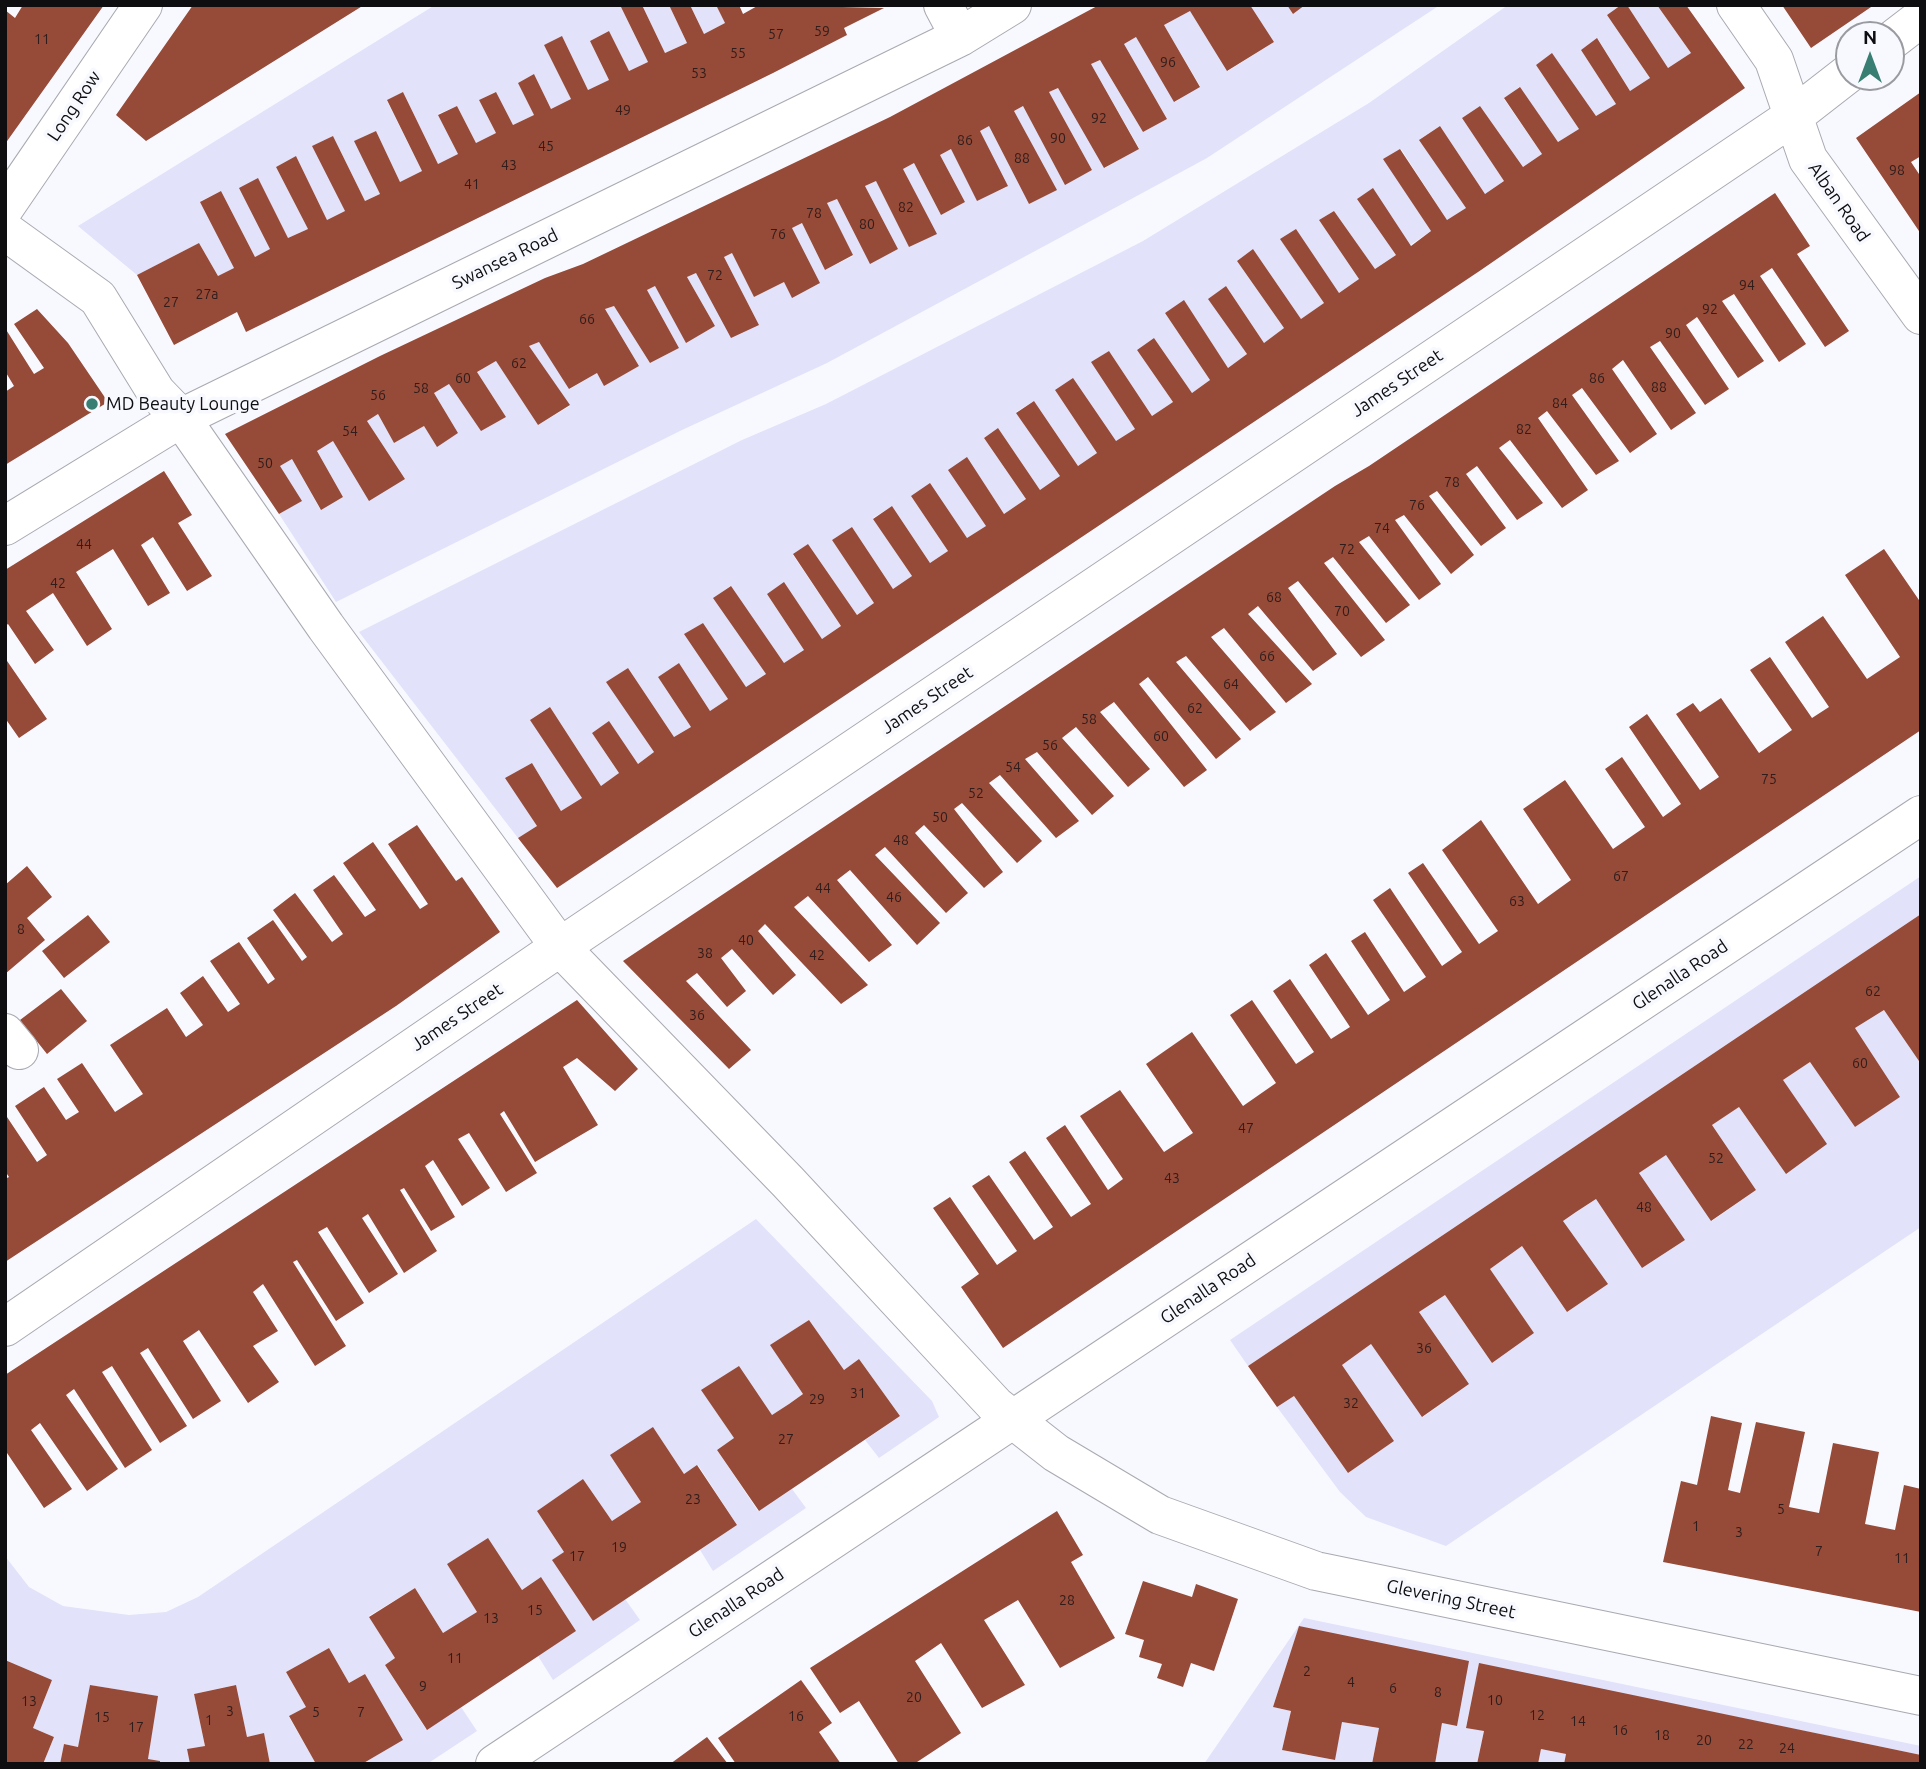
<!DOCTYPE html>
<style>
body{margin:0}
#map{position:relative;width:1926px;height:1769px;overflow:hidden;background:#f8f9ff;font-family:Ubuntu,sans-serif}
canvas{display:block}
.frame{position:absolute;inset:0;border:7px solid #0e0e11;pointer-events:none}
.north{position:absolute;left:1835px;top:21px;width:70px;height:70px;box-sizing:border-box;background:#f8f9ff;border:2px solid #9a9ba0;border-radius:50%;rotate:0deg;font-size:19px;font-weight:700;line-height:28px;text-align:center;color:#0e0e11}
.north::after{content:'';display:block;margin:auto;width:24px;height:32px;background:#397e72;clip-path:polygon(50% 0,100% 100%,50% 72%,0 100%)}
</style>
<div id="map">
<canvas width="1926" height="1769"></canvas>
<div class="frame"></div>
<div class="north">N</div>
</div>
<script>
const c = document.querySelector('canvas').getContext('2d');
c.lineJoin = 'round';
function fillPath(path, color) {
  c.fillStyle = color;
  c.fill(path, 'evenodd');
}
function toPath(rows) {
  const path = new Path2D();
  for (const r of rows) {
    path.moveTo(r[0], r[1]);
    for (let i = 2; i < r.length; i += 2) path.lineTo(r[i], r[i + 1]);
  }
  return path;
}
function trace(path, color, width, dash) {
  c.strokeStyle = color;
  c.lineWidth = width;
  c.lineCap = dash ? 'butt' : 'round';
  c.setLineDash(dash || []);
  c.stroke(path);
}
function label(font, color, halo, rows, align = 'center') {
  c.font = font + ' Ubuntu,sans-serif';
  c.lineWidth = 7;
  c.setLineDash([]);
  c.textBaseline = 'middle';
  c.strokeStyle = halo;
  c.fillStyle = color;
  for (const [text, x, y, turn = 0] of rows) {
    c.save();
    c.translate(x, y);
    c.rotate((+turn || 0) * Math.PI / 180);
    c.textAlign = isNaN(turn) ? turn : align;
    if (halo) c.strokeText(text, 0, 0);
    c.fillText(text, 0, 0);
    c.restore();
  }
}
const green = toPath([
 [435,5,620,5,648,62,629,71,609,31,590,41,609,80,588,90,562,37,544,45,571,99,551,109,534,74,518,83,534,115,513,125,495,92,479,100,496,133,476,143,457,106,438,114,458,154,438,164,403,92,387,101,422,171,400,182,376,131,355,141,380,194,365,201,333,136,313,146,345,211,327,220,296,156,276,167,308,229,288,238,258,179,270,249,255,257,221,191,201,201,234,268,218,276,199,243,137,275,78,226],
 [642,5,669,5,687,43,665,53],
 [690,5,716,5,725,23,704,34],
 [1250,5,1287,5,1293,14,1305,5,1440,5,1207,158,1050,243,827,363,682,430,336,602,279,514,301,501,280,466,292,459,320,509,343,497,317,451,333,441,405,479,367,421,378,414,394,443,424,426,437,446,458,433,434,393,449,384,481,430,506,417,477,372,496,361,538,425,570,406,529,346,539,342,570,389,597,373,604,385,639,366,605,309,614,306,650,363,679,348,647,290,655,286,686,342,715,326,687,277,696,273,759,325,724,257,732,253,754,297,784,282,792,297,819,284,792,228,802,223,825,270,853,256,827,203,837,199,870,263,898,249,865,186,876,181,909,247,936,234,903,169,914,163,941,215,965,202,940,155,951,149,977,200,1007,187,980,131,989,126,1029,204,1056,190,1014,111,1023,106,1065,184,1092,170,1049,92,1058,88,1105,168,1139,148,1091,64,1100,60,1143,132,1167,119,1124,44,1136,37,1175,102,1200,86,1164,25,1190,11,1228,71,1274,42],
 [1508,5,1621,5,1607,15,1650,78,1630,91,1598,39,1581,50,1616,104,1596,116,1552,54,1536,65,1579,129,1558,142,1519,87,1504,99,1542,154,1523,167,1480,106,1462,118,1504,181,1485,194,1440,126,1420,139,1466,208,1447,220,1401,149,1384,159,1431,231,1375,269,1334,211,1319,220,1359,279,1339,293,1281,240,1324,303,1301,319,1253,249,1237,261,1284,328,1264,343,1226,286,1209,299,1247,354,1228,368,1184,301,1165,313,1210,380,1192,393,1154,338,1137,350,1173,402,1152,416,1109,351,1092,362,1135,429,1116,441,1055,390,1097,453,1078,466,1034,401,1016,412,1060,476,1040,490,998,428,984,438,1026,499,1004,514,967,458,986,526,967,538,911,496,948,551,930,563,892,506,873,518,912,576,893,589,852,527,832,540,874,603,857,615,808,544,793,555,841,626,822,639,784,583,767,594,804,650,784,663,730,586,714,598,766,674,746,687,703,623,685,634,728,699,710,711,679,663,658,677,691,727,674,737,628,668,607,682,654,752,638,764,609,722,592,733,619,773,601,786,550,707,531,719,582,798,561,811,532,763,506,778,537,826,518,838,359,632,742,440,826,404,1143,241,1369,103],
 [1627,5,1657,5,1691,53,1668,68],
 [1921,876,1921,914,1248,1366,1230,1340],
 [1884,1010,1921,1064,1921,1227,1446,1546,1366,1517,1340,1492,1277,1407,1294,1396,1348,1473,1394,1441,1342,1365,1371,1344,1423,1417,1469,1384,1419,1312,1445,1295,1492,1363,1534,1333,1490,1269,1522,1246,1567,1312,1607,1284,1563,1221,1596,1199,1642,1268,1659,1257,1685,1240,1639,1173,1666,1155,1712,1221,1756,1190,1712,1125,1739,1107,1786,1174,1783,1080,1810,1062,1855,1127,1900,1097,1855,1028],
 [756,1219,932,1401,939,1417,879,1458,865,1440,900,1416,859,1359,844,1370,809,1320,771,1345,803,1394,789,1404,772,1415,702,1391,734,1438,717,1450,758,1511,792,1489,806,1508,713,1571,700,1550,737,1525,698,1465,684,1474,653,1427,641,1502,612,1521,583,1479,537,1511,564,1552,553,1560,593,1621,625,1599,640,1620,553,1680,538,1656,576,1631,541,1577,522,1590,488,1539,447,1564,477,1612,460,1624,443,1633,415,1588,369,1616,395,1658,385,1665,426,1729,461,1707,477,1731,427,1764,362,1764,402,1740,365,1674,349,1683,329,1648,286,1672,306,1707,289,1717,316,1764,270,1764,264,1734,247,1737,235,1685,194,1694,205,1746,187,1749,190,1764,160,1764,160,1761,148,1759,157,1696,90,1685,78,1747,64,1744,60,1764,43,1764,54,1737,33,1728,52,1680,5,1660,5,1556,29,1587,63,1606,129,1615,166,1612,198,1597],
 [1304,1618,1921,1746,1921,1755,1479,1664,1466,1727,1484,1731,1477,1764,1435,1764,1442,1723,1457,1726,1299,1627,1273,1707,1291,1711,1282,1750,1334,1760,1342,1722,1379,1728,1372,1764,1204,1764],
 [1541,1749,1566,1754,1564,1764,1538,1764]
]);
const building = toPath([
 [23,5,104,5,5,144,5,10,15,18],
 [193,5,364,5,146,141,116,115],
 [620,5,642,5,665,53,687,43,669,5,690,5,704,34,725,23,716,5,739,5,743,14,759,5,884,8,844,28,847,35,773,73,246,332,237,312,174,345,137,275,199,243,218,276,234,268,200,202,221,191,255,257,270,249,239,188,258,178,288,238,308,229,276,167,296,156,327,220,345,211,312,146,333,136,365,201,380,194,354,141,376,131,400,182,422,171,387,100,403,92,438,164,458,154,438,115,457,106,476,143,496,133,479,100,496,92,513,125,534,115,518,83,534,74,551,109,571,99,544,45,562,36,588,90,609,80,590,41,609,31,629,71,648,62],
 [1099,5,1250,5,1274,42,1227,71,1190,11,1164,25,1200,87,1174,102,1136,37,1124,44,1167,119,1143,132,1100,60,1091,64,1139,149,1104,168,1058,88,1049,92,1092,170,1065,185,1023,106,1014,111,1057,190,1029,204,989,126,980,131,1008,186,977,201,951,149,940,155,965,202,941,215,914,163,903,169,937,234,909,247,876,181,865,186,898,249,870,264,837,199,827,203,853,255,825,270,802,223,792,228,820,283,792,298,784,282,754,297,732,253,724,257,759,325,731,338,696,273,687,277,715,326,686,343,655,286,647,290,679,348,650,363,614,306,605,309,639,366,604,386,597,373,569,389,539,342,529,346,570,405,538,425,496,361,477,372,506,417,481,431,449,384,434,393,458,433,437,447,424,426,394,443,378,414,367,421,405,479,369,501,333,441,317,451,343,497,321,510,292,459,280,466,302,501,279,514,225,434,380,356,545,278,583,264,890,117],
 [1287,5,1305,5,1293,14],
 [1621,5,1627,5,1668,68,1691,53,1657,5,1686,5,1745,88,1481,270,557,888,518,838,537,826,505,778,532,763,561,811,582,798,530,720,550,707,601,786,619,773,592,733,609,721,638,764,654,752,606,682,628,668,674,737,691,727,658,677,679,663,710,711,728,699,684,634,703,623,746,687,766,674,713,598,731,586,784,663,804,650,767,594,784,582,822,639,841,626,793,554,808,544,857,615,874,603,832,540,852,527,893,589,912,576,873,519,892,506,930,563,948,551,911,496,930,483,967,538,986,526,948,470,967,457,1004,514,1026,499,984,438,998,428,1040,490,1060,476,1016,413,1034,401,1078,466,1097,453,1055,390,1073,378,1116,441,1135,429,1091,362,1109,351,1152,416,1173,402,1137,350,1154,338,1192,393,1210,380,1165,313,1184,300,1228,368,1247,354,1208,299,1226,286,1264,343,1284,328,1237,261,1253,249,1301,319,1324,303,1280,239,1296,229,1339,293,1359,279,1319,220,1334,211,1375,269,1396,255,1357,199,1373,188,1411,246,1431,231,1383,159,1400,149,1447,220,1466,208,1419,140,1440,126,1485,194,1504,181,1462,118,1480,106,1523,167,1542,154,1504,98,1520,87,1558,142,1579,129,1536,65,1552,53,1596,116,1616,104,1581,50,1597,38,1630,91,1650,78,1607,15],
 [1782,5,1874,5,1811,48],
 [1921,92,1921,156,1911,162,1921,177,1921,234,1856,138],
 [1775,193,1810,246,1797,254,1849,331,1825,347,1772,268,1760,276,1806,344,1779,362,1734,294,1722,301,1764,361,1738,378,1697,317,1686,325,1729,389,1705,405,1660,341,1650,347,1696,413,1671,430,1623,360,1612,369,1657,434,1630,453,1582,388,1572,395,1619,461,1596,475,1547,411,1538,418,1588,490,1562,508,1510,440,1499,448,1543,503,1517,520,1477,466,1466,474,1506,528,1481,546,1437,491,1429,496,1474,555,1451,574,1404,515,1395,520,1441,584,1419,600,1369,536,1359,542,1410,605,1386,623,1333,557,1324,563,1385,640,1361,657,1298,581,1288,588,1337,654,1313,671,1258,606,1248,614,1312,684,1286,703,1224,628,1211,637,1276,712,1250,731,1186,656,1176,662,1241,739,1216,759,1148,677,1139,684,1207,770,1184,787,1114,702,1100,712,1150,769,1128,787,1076,727,1062,738,1114,796,1092,815,1037,752,1025,759,1079,821,1056,838,1000,775,989,783,1042,841,1017,863,962,803,954,809,1003,872,984,888,924,825,915,833,968,893,946,913,885,847,875,855,940,923,917,945,850,870,837,880,892,945,869,962,808,896,794,907,868,985,841,1004,765,924,758,931,796,975,773,995,732,949,721,958,746,991,727,1007,697,973,686,981,751,1050,729,1069,623,961,1335,486,1369,466],
 [37,309,68,343,108,402,5,465,5,392,14,386,5,371,5,328,34,374,44,368,14,324],
 [164,471,192,515,178,523,212,576,187,591,153,537,141,545,170,593,148,606,113,549,76,572,112,629,87,646,53,593,26,611,54,650,35,664,8,624,5,626,5,570],
 [1884,549,1921,603,1921,730,1003,1348,961,1287,979,1274,933,1208,950,1197,997,1265,1017,1251,972,1186,989,1175,1034,1240,1053,1227,1009,1162,1025,1151,1071,1217,1091,1204,1046,1138,1065,1125,1108,1190,1123,1179,1080,1116,1120,1090,1164,1152,1193,1133,1146,1064,1192,1032,1243,1106,1276,1083,1230,1015,1252,1000,1296,1064,1314,1052,1273,991,1290,979,1331,1039,1350,1027,1309,965,1326,953,1368,1015,1390,1000,1351,941,1365,932,1404,992,1426,977,1373,900,1390,888,1442,966,1462,952,1408,873,1423,863,1479,944,1498,931,1442,850,1481,820,1538,904,1546,898,1571,880,1523,809,1565,780,1613,849,1645,827,1605,769,1622,757,1663,817,1681,804,1629,727,1647,714,1700,790,1719,777,1676,714,1693,703,1700,712,1721,698,1759,753,1792,730,1750,670,1770,657,1812,718,1829,707,1785,642,1823,616,1867,679,1900,657,1845,575],
 [5,658,47,719,19,738,5,718],
 [417,825,456,881,462,877,500,932,396,1006,5,1262,5,1179,9,1177,5,1171,5,1114,37,1162,47,1155,15,1106,44,1087,66,1120,79,1112,57,1079,82,1063,115,1112,143,1094,110,1045,167,1008,186,1037,203,1025,180,993,203,976,228,1012,240,1004,210,961,239,942,268,984,275,979,247,938,273,920,302,961,307,957,273,910,295,893,332,942,343,934,313,890,334,875,365,917,376,910,343,863,373,842,420,909,428,904,388,844],
 [27,866,52,897,27,918,45,940,5,974,5,885],
 [1921,914,1921,1064,1884,1010,1855,1028,1900,1097,1855,1127,1810,1062,1783,1080,1827,1144,1786,1174,1739,1107,1712,1125,1756,1190,1711,1221,1666,1155,1639,1173,1685,1240,1642,1268,1596,1199,1576,1212,1563,1221,1608,1284,1567,1312,1522,1246,1490,1269,1534,1333,1492,1363,1445,1295,1419,1312,1469,1384,1422,1417,1371,1344,1342,1365,1394,1441,1348,1473,1294,1396,1277,1407,1248,1366],
 [88,915,110,942,64,978,42,951],
 [61,989,87,1021,47,1054,20,1020],
 [577,1000,638,1069,615,1091,577,1058,563,1067,598,1125,535,1162,504,1111,500,1114,537,1173,506,1192,469,1133,458,1139,490,1188,462,1206,433,1160,425,1166,455,1217,431,1231,404,1188,400,1190,437,1251,404,1273,368,1214,362,1218,398,1274,369,1293,327,1227,318,1232,364,1303,336,1321,297,1260,293,1262,346,1346,315,1366,263,1284,253,1292,278,1331,253,1346,279,1382,248,1403,199,1330,183,1341,221,1401,193,1419,148,1348,140,1353,187,1426,160,1443,112,1366,102,1372,152,1450,125,1468,74,1389,66,1395,118,1469,87,1491,40,1423,31,1430,72,1489,44,1508,5,1450,5,1375],
 [809,1320,844,1370,859,1359,900,1416,759,1511,717,1450,734,1438,701,1390,739,1366,772,1415,789,1404,803,1394,770,1345],
 [1711,1416,1742,1423,1728,1490,1740,1493,1756,1422,1805,1432,1789,1507,1819,1513,1833,1443,1879,1452,1865,1524,1895,1530,1904,1485,1921,1489,1921,1612,1663,1562,1681,1481,1697,1485],
 [653,1427,684,1474,697,1465,737,1525,593,1621,552,1560,564,1552,537,1511,583,1479,612,1521,641,1502,610,1455],
 [1057,1511,1083,1555,1071,1562,1115,1638,1060,1668,1018,1600,984,1620,1025,1685,982,1708,941,1643,915,1661,961,1733,914,1764,899,1764,859,1701,840,1713,810,1668],
 [488,1538,522,1590,541,1577,576,1631,427,1730,385,1665,395,1658,369,1617,415,1588,443,1633,477,1612,447,1564],
 [1143,1581,1192,1597,1196,1584,1238,1599,1214,1671,1191,1663,1183,1687,1157,1678,1162,1664,1139,1657,1144,1640,1125,1634],
 [1299,1626,1469,1661,1457,1726,1442,1723,1435,1764,1372,1764,1379,1728,1342,1722,1335,1760,1282,1750,1291,1711,1273,1707],
 [329,1648,349,1683,365,1674,403,1740,362,1764,316,1764,289,1716,306,1707,286,1672],
 [5,1660,52,1680,33,1728,54,1737,43,1764,5,1764],
 [1479,1663,1921,1755,1921,1764,1564,1764,1566,1754,1541,1749,1538,1764,1477,1764,1484,1731,1466,1728],
 [801,1680,832,1723,819,1732,841,1764,736,1764,718,1738],
 [90,1685,158,1696,148,1759,160,1761,160,1764,60,1764,64,1744,78,1747],
 [236,1685,247,1737,264,1733,270,1764,190,1764,187,1749,205,1746,194,1694],
 [707,1737,728,1764,670,1764]
]);
const minor = toPath([
 [943,5,960,37],
 [1736,5,1774,60,1808,159,1921,315],
 [1891,41,1921,18],
 [5,207,143,5],
 [5,231,98,298,156,392,181,418,326,627,560,947,788,1182,996,1406,1056,1453,1160,1515,1316,1571,1921,1696],
 [5,526,181,418,960,37,1012,5],
 [5,1033,19,1050],
 [5,1327,560,947,1795,115,1849,73],
 [495,1764,1921,815]
]);
const markers = [
 [92,404,7,"#397e72"]
];
const numberNames = [
 ["59",822,31],
 ["57",776,34],
 ["11",42,39],
 ["55",738,53],
 ["96",1168,62],
 ["53",699,73],
 ["49",623,110],
 ["92",1099,118],
 ["90",1058,138],
 ["86",965,140],
 ["45",546,146],
 ["88",1022,158],
 ["43",509,165],
 ["98",1897,170],
 ["41",472,184],
 ["82",906,207],
 ["78",814,213],
 ["80",867,224],
 ["76",778,234],
 ["72",715,275],
 ["94",1747,285],
 ["27a",207,294],
 ["27",171,302],
 ["92",1710,309],
 ["66",587,319],
 ["90",1673,333],
 ["62",519,363],
 ["60",463,378],
 ["86",1597,378],
 ["88",1659,387],
 ["58",421,388],
 ["56",378,395],
 ["84",1560,403],
 ["82",1524,429],
 ["54",350,431],
 ["50",265,463],
 ["78",1452,482],
 ["76",1417,505],
 ["74",1382,528],
 ["44",84,544],
 ["72",1347,549],
 ["42",58,583],
 ["68",1274,597],
 ["70",1342,611],
 ["66",1267,656],
 ["64",1231,684],
 ["62",1195,708],
 ["58",1089,719],
 ["60",1161,736],
 ["56",1050,745],
 ["54",1013,767],
 ["75",1769,779],
 ["52",976,793],
 ["50",940,817],
 ["48",901,840],
 ["67",1621,876],
 ["44",823,888],
 ["46",894,897],
 ["63",1517,901],
 ["8",21,929],
 ["40",746,940],
 ["38",705,953],
 ["42",817,955],
 ["62",1873,991],
 ["36",697,1015],
 ["60",1860,1063],
 ["47",1246,1128],
 ["52",1716,1158],
 ["43",1172,1178],
 ["48",1644,1207],
 ["36",1424,1348],
 ["31",858,1393],
 ["29",817,1399],
 ["32",1351,1403],
 ["27",786,1439],
 ["23",693,1499],
 ["5",1781,1509],
 ["1",1696,1526],
 ["3",1739,1532],
 ["19",619,1547],
 ["7",1819,1551],
 ["17",577,1556],
 ["11",1902,1558],
 ["28",1067,1600],
 ["15",535,1610],
 ["13",491,1618],
 ["11",455,1658],
 ["2",1307,1671],
 ["4",1351,1682],
 ["9",423,1686],
 ["6",1393,1688],
 ["8",1438,1692],
 ["20",914,1697],
 ["10",1495,1700],
 ["13",29,1701],
 ["3",230,1711],
 ["5",316,1712],
 ["7",361,1712],
 ["12",1537,1715],
 ["16",796,1716],
 ["15",102,1717],
 ["1",209,1720],
 ["14",1578,1721],
 ["17",136,1727],
 ["16",1620,1730],
 ["18",1662,1735],
 ["20",1704,1740],
 ["22",1746,1744],
 ["24",1787,1748]
];
const streetNames = [
 ["Long Row",74,106,-56],
 ["Alban Road",1839,202,55],
 ["Swansea Road",505,259,-26],
 ["James Street",1397,383,-34],
 ["James Street",927,700,-34],
 ["Glenalla Road",1680,975,-34],
 ["James Street",457,1017,-34],
 ["Glenalla Road",1208,1289,-34],
 ["Glevering Street",1451,1599,12],
 ["Glenalla Road",736,1603,-34]
];
const poiNames = [
 ["MD Beauty Lounge",106,404]
];
fillPath(green, '#e2e2fa');
fillPath(building, '#964a38');
trace(minor, '#a9a9b1', 40);
trace(minor, '#fff', 38);
for (const [x, y, r, color] of markers) {
  const dot = new Path2D();
  dot.arc(x, y, r, 0, 2 * Math.PI);
  c.fillStyle = color;
  c.fill(dot);
  trace(dot, '#f8f9ff', 2.5);
}
label('14px', '#301d1b', null, numberNames);
label('18px', '#0e0e11', '#f8f9ff', streetNames);
label('18px', '#0e0e11', '#f8f9ff', poiNames, 'left');
</script>
